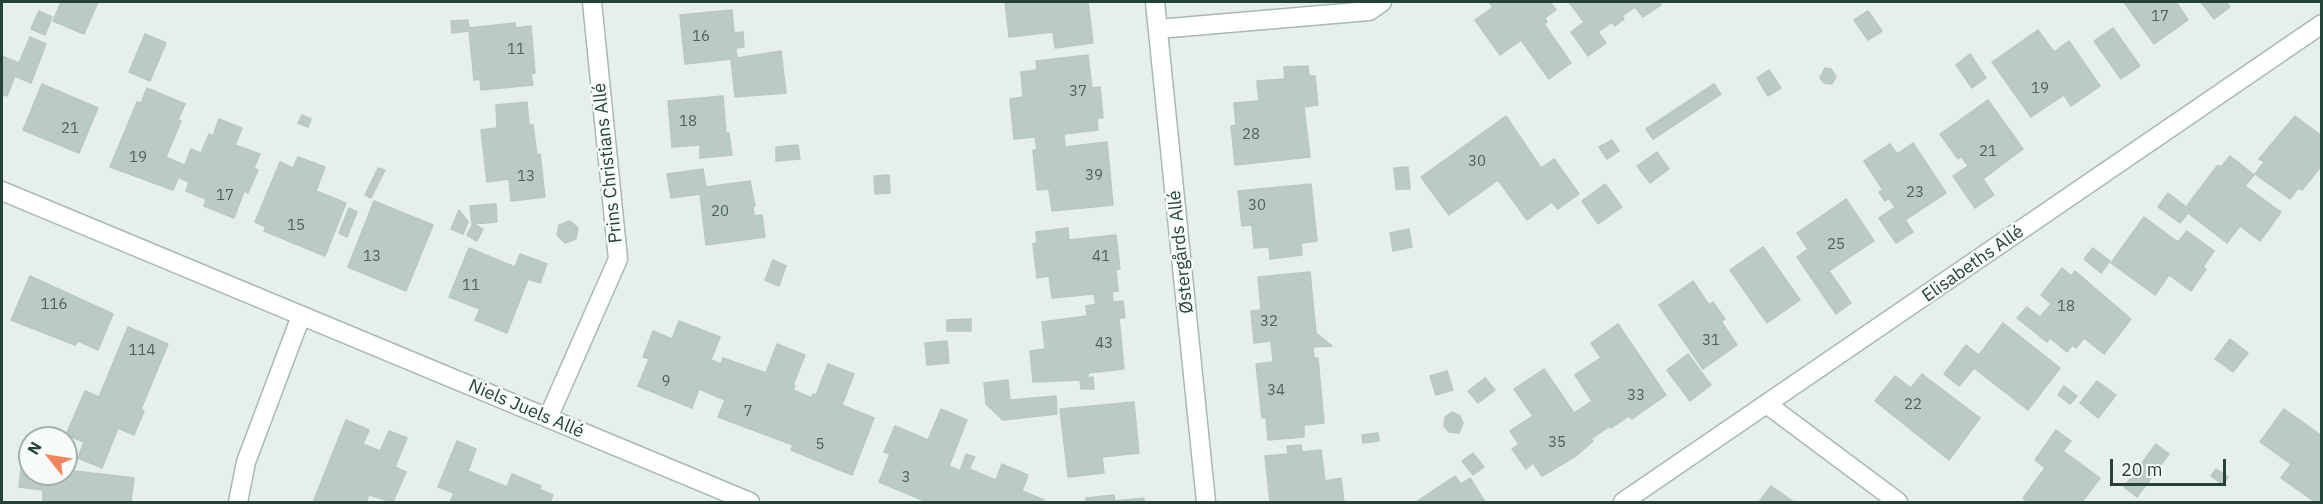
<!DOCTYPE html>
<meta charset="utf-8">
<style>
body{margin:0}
#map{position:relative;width:2323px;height:504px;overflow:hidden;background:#e6efeb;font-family:"IBM Plex Sans",sans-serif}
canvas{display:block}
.frame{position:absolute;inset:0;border:3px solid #24423a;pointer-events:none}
.north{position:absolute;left:18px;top:426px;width:60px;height:60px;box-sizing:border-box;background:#f7fbf9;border:2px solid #a3b1ad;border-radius:50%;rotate:300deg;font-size:16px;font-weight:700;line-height:24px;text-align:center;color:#24423a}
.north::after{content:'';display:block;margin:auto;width:21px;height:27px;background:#f4845f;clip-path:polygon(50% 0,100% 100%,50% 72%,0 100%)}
.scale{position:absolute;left:2110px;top:459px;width:116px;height:27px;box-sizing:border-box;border:3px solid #24423a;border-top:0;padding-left:8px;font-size:18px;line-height:21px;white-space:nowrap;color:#24423a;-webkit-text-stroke:4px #f7fbf9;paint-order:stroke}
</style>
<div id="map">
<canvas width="2323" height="504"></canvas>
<div class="frame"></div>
<div class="north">N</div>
<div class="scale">20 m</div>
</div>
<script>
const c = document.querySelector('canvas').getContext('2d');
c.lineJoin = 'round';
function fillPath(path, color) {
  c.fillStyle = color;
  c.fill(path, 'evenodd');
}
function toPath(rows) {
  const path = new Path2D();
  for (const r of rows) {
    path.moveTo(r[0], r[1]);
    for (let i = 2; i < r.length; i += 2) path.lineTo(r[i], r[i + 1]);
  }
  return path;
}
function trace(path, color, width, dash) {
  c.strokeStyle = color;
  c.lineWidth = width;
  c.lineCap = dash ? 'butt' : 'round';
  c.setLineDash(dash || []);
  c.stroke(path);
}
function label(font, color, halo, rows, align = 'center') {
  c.font = font + ' "IBM Plex Sans",sans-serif';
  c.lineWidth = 5;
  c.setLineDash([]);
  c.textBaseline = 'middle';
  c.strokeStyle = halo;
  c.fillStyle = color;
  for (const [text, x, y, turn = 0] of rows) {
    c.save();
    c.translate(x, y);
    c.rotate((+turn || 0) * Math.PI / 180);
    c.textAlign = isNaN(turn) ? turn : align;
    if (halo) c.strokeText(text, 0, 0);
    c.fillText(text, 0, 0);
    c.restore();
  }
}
const building = toPath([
 [61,2,98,2,84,34,53,21,61,2],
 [1005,2,1088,2,1093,43,1055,48,1053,32,1009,37,1005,2],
 [1489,2,1550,2,1556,10,1545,18,1547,22,1544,24,1571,63,1549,79,1521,40,1500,55,1475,20,1493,7,1489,2],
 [1569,2,1659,2,1661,5,1643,17,1635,7,1622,16,1624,19,1615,26,1612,22,1598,32,1606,43,1588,56,1571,32,1584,22,1569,2],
 [2124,2,2176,2,2188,20,2154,44,2124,2],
 [2201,2,2226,2,2230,7,2214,19,2201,2],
 [732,10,734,33,743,32,744,47,736,48,737,58,781,51,786,93,735,97,731,59,685,64,680,15,732,10],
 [39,11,52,17,45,35,31,29,39,11],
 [1868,11,1882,31,1868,40,1854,20,1868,11],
 [468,20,469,28,515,23,516,28,531,26,535,73,531,74,533,85,481,90,480,79,474,80,469,31,452,33,451,21,468,20],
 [2113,28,2140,66,2121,79,2094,41,2113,28],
 [2038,30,2054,52,2069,41,2100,86,2071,106,2064,95,2031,117,1992,62,2038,30],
 [145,34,166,43,150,81,129,72,145,34],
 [30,37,46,44,31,83,15,76,7,96,2,94,2,56,19,63,30,37],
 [1970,54,1986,78,1972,88,1956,65,1970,54],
 [1088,55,1092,88,1100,87,1103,118,1097,118,1098,130,1064,134,1065,147,1107,142,1113,205,1052,211,1049,189,1037,190,1033,150,1037,150,1035,137,1014,139,1010,99,1023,97,1021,72,1037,70,1036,61,1088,55],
 [1308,66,1309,76,1315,76,1318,105,1304,107,1310,157,1235,165,1231,126,1236,125,1234,103,1259,101,1257,81,1285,79,1284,67,1308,66],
 [1825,68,1831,69,1836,77,1832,84,1824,83,1820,78,1825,68],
 [1769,70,1781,88,1768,96,1757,78,1769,70],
 [42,84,98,108,79,153,23,130,42,84],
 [1714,84,1721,94,1653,139,1646,129,1714,84],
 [147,88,185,104,178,120,181,121,166,157,184,165,173,190,110,167,137,102,141,103,147,88],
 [723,96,726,133,729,133,732,155,700,158,700,145,672,147,668,101,723,96],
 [1988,100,2023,149,1983,179,1994,195,1975,208,1953,176,1968,166,1961,156,1958,159,1940,134,1988,100],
 [527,102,529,125,533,125,537,155,540,154,545,197,511,201,509,179,487,182,481,130,497,128,496,105,527,102],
 [302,115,311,119,308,127,298,123,302,115],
 [1506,116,1541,168,1554,159,1579,194,1558,209,1552,202,1527,220,1498,180,1449,215,1421,177,1506,116],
 [2295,116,2322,136,2322,165,2302,190,2298,188,2290,199,2255,174,2264,162,2259,159,2295,116],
 [219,119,242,128,235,145,260,154,254,168,258,170,248,193,244,191,234,218,204,206,206,199,186,191,189,182,180,178,191,149,201,153,209,134,213,136,219,119],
 [1612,140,1619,151,1607,159,1599,147,1612,140],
 [1913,143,1946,193,1905,220,1913,232,1896,243,1879,218,1895,207,1889,198,1885,201,1879,192,1883,190,1864,161,1890,144,1897,154,1913,143],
 [798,145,800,159,776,161,776,147,798,145],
 [1657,152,1669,169,1650,183,1637,166,1657,152],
 [2230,156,2254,175,2245,186,2281,212,2260,241,2240,226,2227,243,2188,213,2180,223,2158,207,2168,193,2186,207,2218,165,2221,167,2230,156],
 [298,157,325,167,316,191,346,203,325,256,264,231,266,227,255,222,280,162,293,168,298,157],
 [1408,167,1410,189,1396,189,1394,168,1408,167],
 [378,168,385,170,371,198,365,195,378,168],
 [703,169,706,187,750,181,755,206,753,207,754,216,762,215,765,237,706,245,700,194,671,198,667,174,703,169],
 [889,175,890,193,875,194,874,176,889,175],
 [1311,184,1317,241,1301,243,1302,255,1270,259,1269,247,1254,248,1252,225,1242,226,1238,191,1311,184],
 [1605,184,1622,207,1598,224,1582,201,1605,184],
 [1846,199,1874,241,1829,271,1851,303,1836,314,1797,257,1808,249,1797,233,1846,199],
 [374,201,433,225,406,291,348,267,374,201],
 [496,204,497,222,472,224,470,206,496,204],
 [349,208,357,212,347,237,339,233,349,208],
 [459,210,468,222,463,234,451,229,459,210],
 [2144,217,2178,242,2187,231,2214,251,2203,267,2206,269,2191,291,2169,275,2155,295,2111,263,2144,217],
 [570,221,578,228,576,239,565,243,557,235,559,225,570,221],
 [473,224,483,229,477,241,467,235,473,224],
 [1068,228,1069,240,1116,235,1120,269,1116,269,1118,291,1112,292,1113,302,1123,301,1125,318,1119,318,1124,369,1088,373,1088,378,1093,377,1094,389,1081,389,1080,380,1033,382,1030,351,1045,349,1042,322,1087,316,1086,306,1096,304,1094,294,1052,298,1049,276,1037,278,1033,244,1037,243,1036,232,1068,228],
 [1409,229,1412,247,1393,251,1390,233,1409,229],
 [1763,247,1800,300,1767,323,1730,270,1763,247],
 [469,248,515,267,520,254,547,264,540,283,528,279,507,333,475,320,480,309,449,297,469,248],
 [2093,248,2110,261,2101,273,2084,259,2093,248],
 [773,260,786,266,779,286,765,280,773,260],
 [2062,268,2071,276,2075,271,2131,319,2104,354,2084,338,2076,348,2072,345,2067,352,2050,338,2047,342,2017,318,2027,307,2040,317,2051,304,2041,295,2062,268],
 [1310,272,1316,333,1332,346,1313,347,1314,358,1318,358,1324,423,1304,425,1304,437,1268,440,1266,417,1262,418,1256,364,1273,362,1271,341,1254,343,1251,311,1261,310,1258,277,1310,272],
 [30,276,113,314,98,350,78,341,75,345,11,320,30,276],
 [1693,281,1709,305,1713,302,1725,319,1721,321,1737,345,1703,369,1659,305,1693,281],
 [971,319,971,331,947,331,947,320,971,319],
 [679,321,720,337,711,360,721,364,723,358,766,373,777,344,805,355,793,385,795,386,793,390,812,398,813,394,816,395,828,364,854,374,842,405,874,418,852,475,791,450,793,445,718,417,725,400,699,389,692,408,638,386,649,359,643,357,653,331,672,339,679,321],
 [2003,323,2060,368,2028,410,1974,368,1959,386,1944,374,1966,345,1979,355,2003,323],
 [1618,324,1666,395,1632,419,1629,416,1611,428,1610,426,1591,439,1593,441,1576,456,1542,476,1533,463,1526,469,1512,449,1519,444,1510,431,1533,416,1514,389,1544,369,1574,413,1592,401,1575,375,1601,358,1591,343,1618,324],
 [128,327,168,344,141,409,144,411,134,435,118,428,102,468,78,458,84,442,66,435,85,391,99,397,128,327],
 [2230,339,2248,353,2233,372,2215,359,2230,339],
 [947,341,949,363,927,365,925,343,947,341],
 [1688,354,1711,385,1690,401,1667,370,1688,354],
 [1447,371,1453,390,1436,395,1430,376,1447,371],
 [1922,374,1980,418,1949,460,1875,401,1895,376,1911,388,1922,374],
 [1485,378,1495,390,1478,403,1468,391,1485,378],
 [1008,380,1010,400,1056,396,1057,414,1003,420,986,404,984,383,1008,380],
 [2097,381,2116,395,2098,418,2080,403,2097,381],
 [2064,386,2077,396,2070,404,2058,395,2064,386],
 [1134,402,1139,453,1102,457,1104,473,1068,477,1060,409,1134,402],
 [941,409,967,420,949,466,960,471,966,454,975,457,969,469,996,480,1002,464,1028,475,1022,491,1044,500,1043,502,942,502,935,500,933,502,927,502,879,482,890,454,884,452,895,426,928,440,941,409],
 [2284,409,2322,436,2322,502,2315,502,2281,478,2291,464,2260,442,2284,409],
 [1452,412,1460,416,1463,423,1459,433,1449,432,1444,426,1445,417,1452,412],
 [346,420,369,430,363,444,380,451,389,431,407,438,395,467,406,472,393,502,369,495,366,502,321,502,314,500,346,420],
 [2056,430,2071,441,2063,451,2100,478,2082,502,2028,502,2023,498,2045,468,2035,460,2056,430],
 [1378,433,1379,441,1363,443,1362,435,1378,433],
 [24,439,30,439,30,474,66,474,66,470,134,478,131,502,43,502,43,490,19,487,24,439],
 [457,441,476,449,468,471,507,487,512,474,541,486,539,489,553,495,550,502,450,502,454,493,438,487,457,441],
 [2156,444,2169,454,2137,497,2124,487,2156,444],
 [1301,445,1302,452,1321,450,1325,481,1341,478,1344,502,1270,502,1265,456,1288,454,1287,446,1301,445],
 [1473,453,1484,467,1473,475,1462,461,1473,453],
 [2216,469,2228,477,2223,485,2211,476,2216,469],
 [1455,476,1461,484,1470,478,1485,502,1416,502,1455,476],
 [1771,486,1794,502,1759,502,1771,486],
 [1114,495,1115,501,1144,498,1144,502,1086,502,1086,498,1114,495]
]);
const street = toPath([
 [1155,2,1206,502],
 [1158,29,1369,11,1382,2],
 [2,191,750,502],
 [1768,405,1898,502],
 [548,418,618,259,592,2],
 [238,502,246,462,301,316],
 [1623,502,2322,24]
]);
const numberNames = [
 ["17",2160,17],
 ["16",701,37],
 ["11",516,50],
 ["19",2040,89],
 ["37",1078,92],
 ["18",688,122],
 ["21",70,129],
 ["28",1251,135],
 ["21",1988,152],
 ["19",138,158],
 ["30",1477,162],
 ["39",1094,176],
 ["13",526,177],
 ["23",1915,193],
 ["17",225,196],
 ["30",1257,206],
 ["20",720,212],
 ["15",296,226],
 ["25",1836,245],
 ["13",372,257],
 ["41",1101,257],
 ["11",471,286],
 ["116",54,305],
 ["18",2066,307],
 ["32",1269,322],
 ["31",1711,341],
 ["43",1104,344],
 ["114",142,351],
 ["9",666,382],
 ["34",1276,391],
 ["33",1636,396],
 ["22",1913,405],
 ["7",748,412],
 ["35",1557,443],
 ["5",820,445],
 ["3",906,478]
];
const streetNames = [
 ["Prins Christians Allé",608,163,-96],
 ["Østergårds Allé",1181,252,-96],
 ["Elisabeths Allé",1973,264,-35],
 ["Niels Juels Allé",526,409,23]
];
fillPath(building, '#bbcac4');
trace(building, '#b8c9c2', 1.5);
trace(street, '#a8b8b2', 21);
trace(street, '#fff', 18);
label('15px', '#4a645c', null, numberNames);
label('18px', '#24423a', '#f7fbf9', streetNames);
</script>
